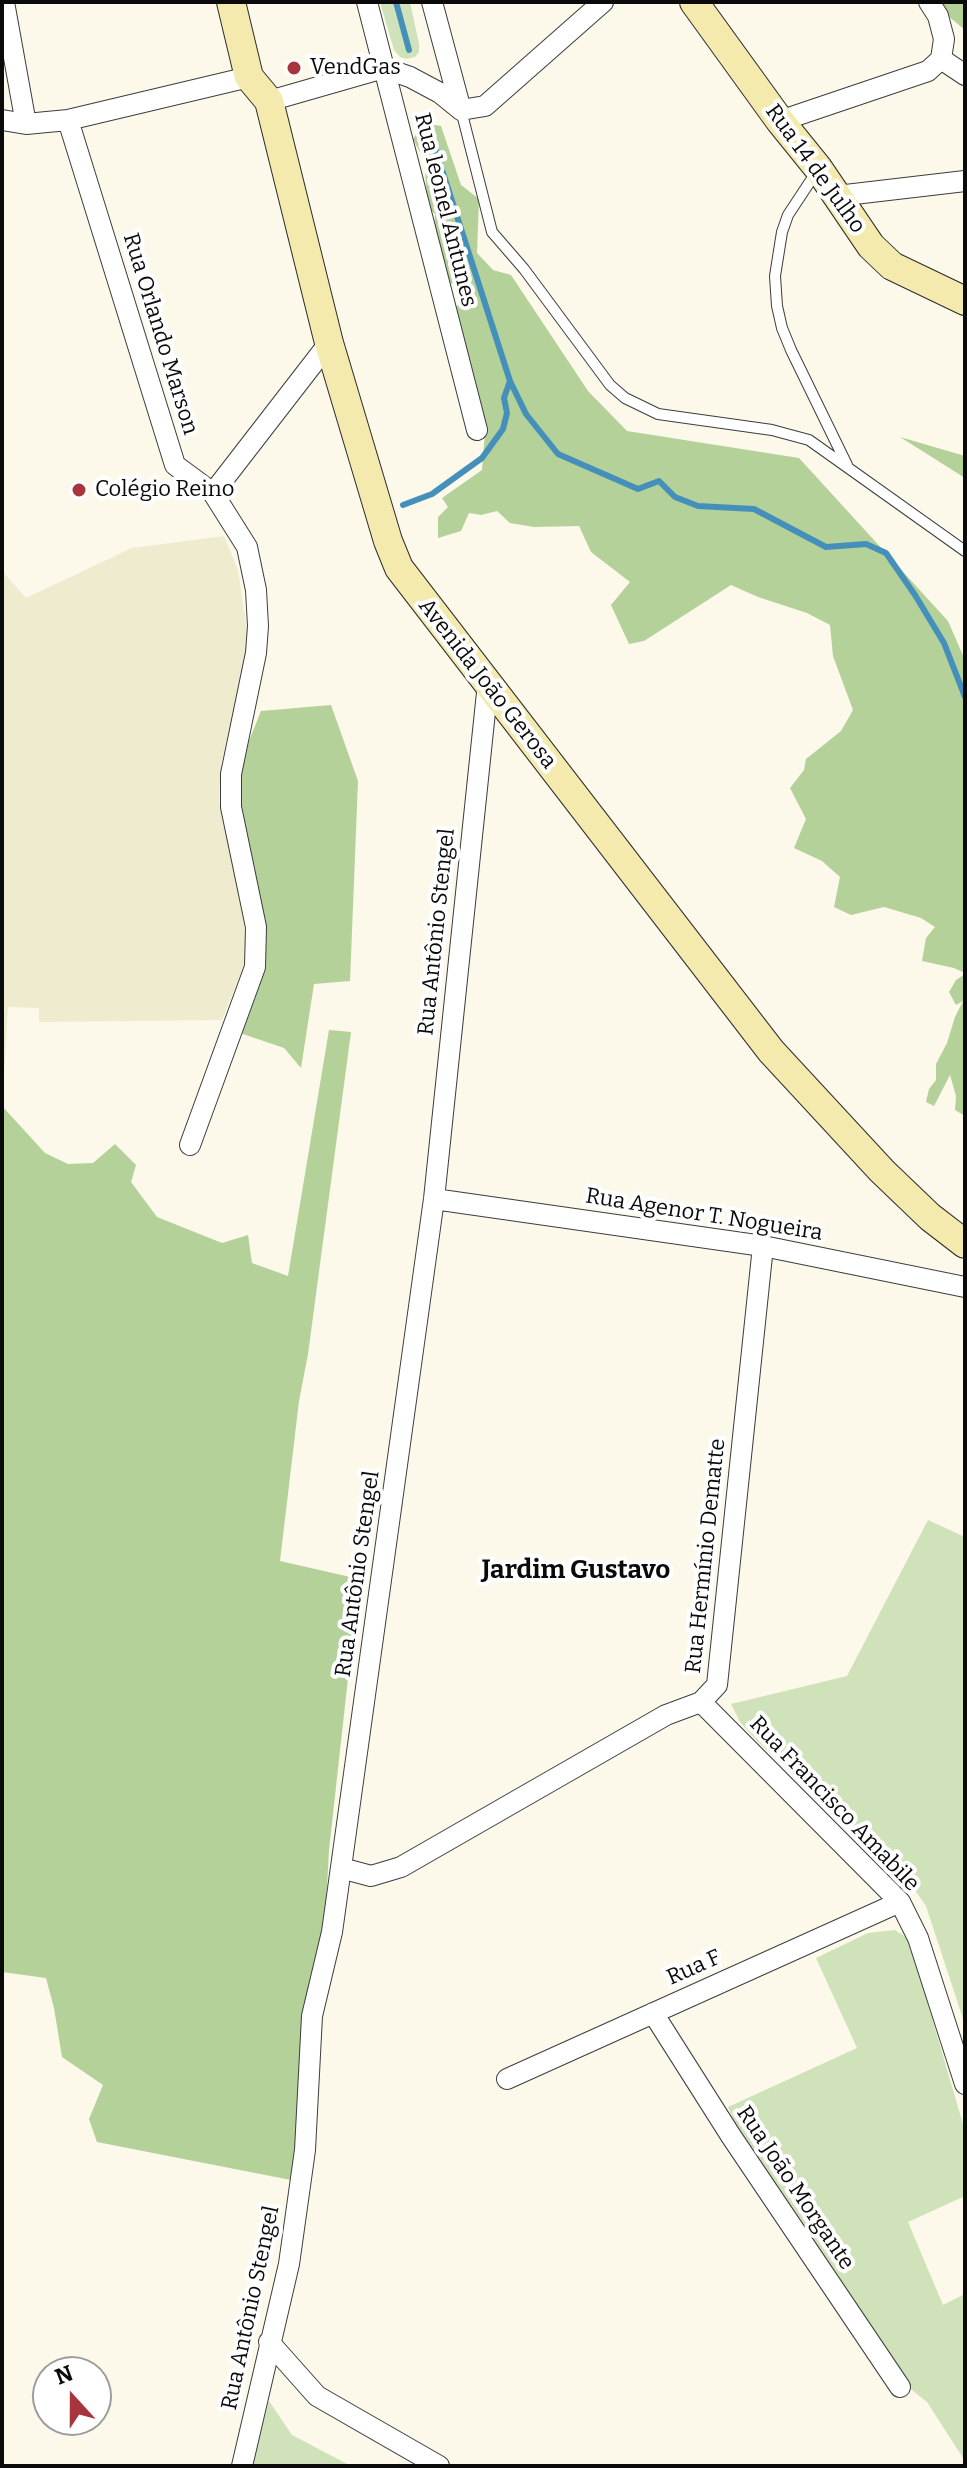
<!DOCTYPE html>
<meta charset="utf-8">
<style>
body{margin:0}
#map{position:relative;width:967px;height:2468px;overflow:hidden;background:#fcf8ea;font-family:Bitter,serif}
canvas{display:block}
.frame{position:absolute;inset:0;border:4px solid #0a0a0a;pointer-events:none}
.north{position:absolute;left:32px;top:2356px;width:80px;height:80px;box-sizing:border-box;background:#fff;border:2px solid #9d9d9d;border-radius:50%;rotate:339deg;font-size:22px;font-weight:700;line-height:32px;text-align:center;color:#0a0a0a}
.north::after{content:'';display:block;margin:auto;width:28px;height:36px;background:#a8353e;clip-path:polygon(50% 0,100% 100%,50% 72%,0 100%)}
</style>
<div id="map">
<canvas width="967" height="2468"></canvas>
<div class="frame"></div>
<div class="north">N</div>
</div>
<script>
const c = document.querySelector('canvas').getContext('2d');
c.lineJoin = 'round';
function fillPath(path, color) {
  c.fillStyle = color;
  c.fill(path, 'evenodd');
}
function toPath(rows) {
  const path = new Path2D();
  for (const r of rows) {
    path.moveTo(r[0], r[1]);
    for (let i = 2; i < r.length; i += 2) path.lineTo(r[i], r[i + 1]);
  }
  return path;
}
function trace(path, color, width, dash) {
  c.strokeStyle = color;
  c.lineWidth = width;
  c.lineCap = dash ? 'butt' : 'round';
  c.setLineDash(dash || []);
  c.stroke(path);
}
function label(font, color, halo, rows, align = 'center') {
  c.font = font + ' Bitter,serif';
  c.lineWidth = 8;
  c.setLineDash([]);
  c.textBaseline = 'middle';
  c.strokeStyle = halo;
  c.fillStyle = color;
  for (const [text, x, y, turn = 0] of rows) {
    c.save();
    c.translate(x, y);
    c.rotate((+turn || 0) * Math.PI / 180);
    c.textAlign = isNaN(turn) ? turn : align;
    if (halo) c.strokeText(text, 0, 0);
    c.fillText(text, 0, 0);
    c.restore();
  }
}
const farmland = toPath([
 [224,536,238,570,248,638,243,671,221,762,219,801,244,919,246,960,222,1020,39,1022,39,1008,8,1007,2,1106,2,571,26,598,132,548]
]);
const green = toPath([
 [380,2,410,2,419,44,419,52,415,57,406,59,400,57,394,50],
 [928,1520,965,1537,965,2025,926,1906,903,1873,757,1741,740,1722,731,1704,847,1676],
 [895,1930,909,1939,965,2131,965,2196,908,2222,943,2305,965,2294,965,2461,927,2402,902,2382,738,2130,728,2107,857,2048,816,1958,868,1933],
 [269,2401,292,2435,351,2466,250,2466]
]);
const forest = toPath([
 [939,2,965,2,965,30,948,16],
 [424,123,441,126,461,185,479,199,477,253,493,270,511,275,588,391,627,431,799,458,948,621,965,660,965,973,954,968,922,961,926,938,935,927,921,918,884,907,851,915,834,907,840,877,822,861,794,848,806,819,790,788,804,770,806,759,841,731,853,710,833,656,830,625,807,613,758,597,731,585,644,641,629,644,611,605,630,582,591,552,579,526,534,527,510,523,497,511,481,515,469,513,461,531,438,538,438,517,448,507,442,498,482,470,485,432,453,312,459,303,455,285,448,282,446,270,439,259,434,234,435,214,428,207,424,160,413,139],
 [900,437,965,456,965,478],
 [331,705,358,781,350,981,314,984,301,1068,284,1048,240,1033,265,924,242,811,241,776,249,741,261,711],
 [965,974,965,1116,955,1110,956,1096,950,1075,934,1106,926,1102,929,1089,936,1080,936,1064,947,1043,955,1017,963,1001,956,1005,949,992,956,980],
 [329,1030,351,1032,308,1354,299,1401,280,1561,359,1579,329,1850,326,1906,301,2042,296,2181,97,2142,89,2119,103,2085,62,2057,54,2008,46,1978,2,1972,2,1106,45,1153,68,1164,93,1163,115,1144,136,1165,131,1182,157,1217,222,1243,248,1235,252,1263,288,1276]
]);
const stream = toPath([
 [396,2,409,50],
 [510,381,526,414,558,454,638,489,659,481,675,497,698,506,754,509,826,547,866,544,886,553,915,595,944,643,965,697],
 [403,505,432,494,482,458,503,429,507,413,504,398,510,381,426,120]
]);
const lane = toPath([
 [461,110,492,232,524,269,610,385,625,398,658,414,772,430,809,440,965,551],
 [817,171,788,215,782,232,775,276,777,306,782,328,791,350,847,465]
]);
const street = toPath([
 [4,2,26,124],
 [367,2,477,430],
 [432,2,461,110],
 [941,59,965,75],
 [269,101,384,68,410,77,440,93,461,110],
 [461,110,485,106,603,2],
 [2,120,26,124,68,120,249,77],
 [68,120,175,465,213,493,247,547,256,590,258,626,256,653,231,774,231,807,256,927,255,967,190,1145],
 [780,121,928,71,941,59,944,39,938,16,929,2],
 [837,196,965,181],
 [213,493,329,343],
 [434,1199,763,1246,965,1287],
 [701,1702,900,1902,918,1938,965,2084],
 [341,1868,371,1876,401,1867,666,1715,701,1702,717,1685,763,1246],
 [653,2013,731,2136,900,2387],
 [507,2079,900,1902],
 [269,2342,317,2396,439,2466],
 [242,2466,289,2264,305,2150,312,2016,332,1932,434,1199,488,683]
]);
const secondary = toPath([
 [231,2,249,77,269,101,329,343,388,541,399,568,771,1051,882,1171,930,1217,965,1244],
 [694,2,780,121,818,168,871,246,892,266,965,301]
]);
const markers = [
 [294,68,8,"#a8353e"],
 [79,490,8,"#a8353e"]
];
const poiNames = [
 ["VendGas",310,68],
 ["Colégio Reino",95,490]
];
const streetNames = [
 ["Rua 14 de Julho",815,169,54],
 ["Rua leonel Antunes",445,210,76],
 ["Rua Orlando Marson",160,334,73],
 ["Avenida João Gerosa",487,684,52],
 ["Rua Antônio Stengel",437,932,-84],
 ["Rua Agenor T. Nogueira",704,1215,9],
 ["Rua Hermínio Dematte",706,1556,-84],
 ["Rua Antônio Stengel",358,1574,-82],
 ["Rua Francisco Amabile",834,1804,46],
 ["Rua F",694,1968,-24],
 ["Rua João Morgante",795,2188,56],
 ["Rua Antônio Stengel",251,2308,-78]
];
const quarterNames = [
 ["Jardim Gustavo",576,1571]
];
fillPath(farmland, '#efebce');
fillPath(green, '#cfe2b9');
fillPath(forest, '#b4d19a');
trace(stream, '#4590bb', 6);
trace(lane, '#3d3d3d', 12);
trace(street, '#3d3d3d', 22);
trace(secondary, '#2c2c2c', 30);
trace(lane, '#fff', 10);
trace(street, '#fff', 20);
trace(secondary, '#f5eaad', 28);
for (const [x, y, r, color] of markers) {
  const dot = new Path2D();
  dot.arc(x, y, r, 0, 2 * Math.PI);
  c.fillStyle = color;
  c.fill(dot);
  trace(dot, '#fff', 3);
}
label('22px', '#0a0a0a', '#fff', poiNames, 'left');
label('22px', '#0a0a0a', '#fff', streetNames);
label('bold 26px', '#0a0a0a', '#fff', quarterNames);
</script>
